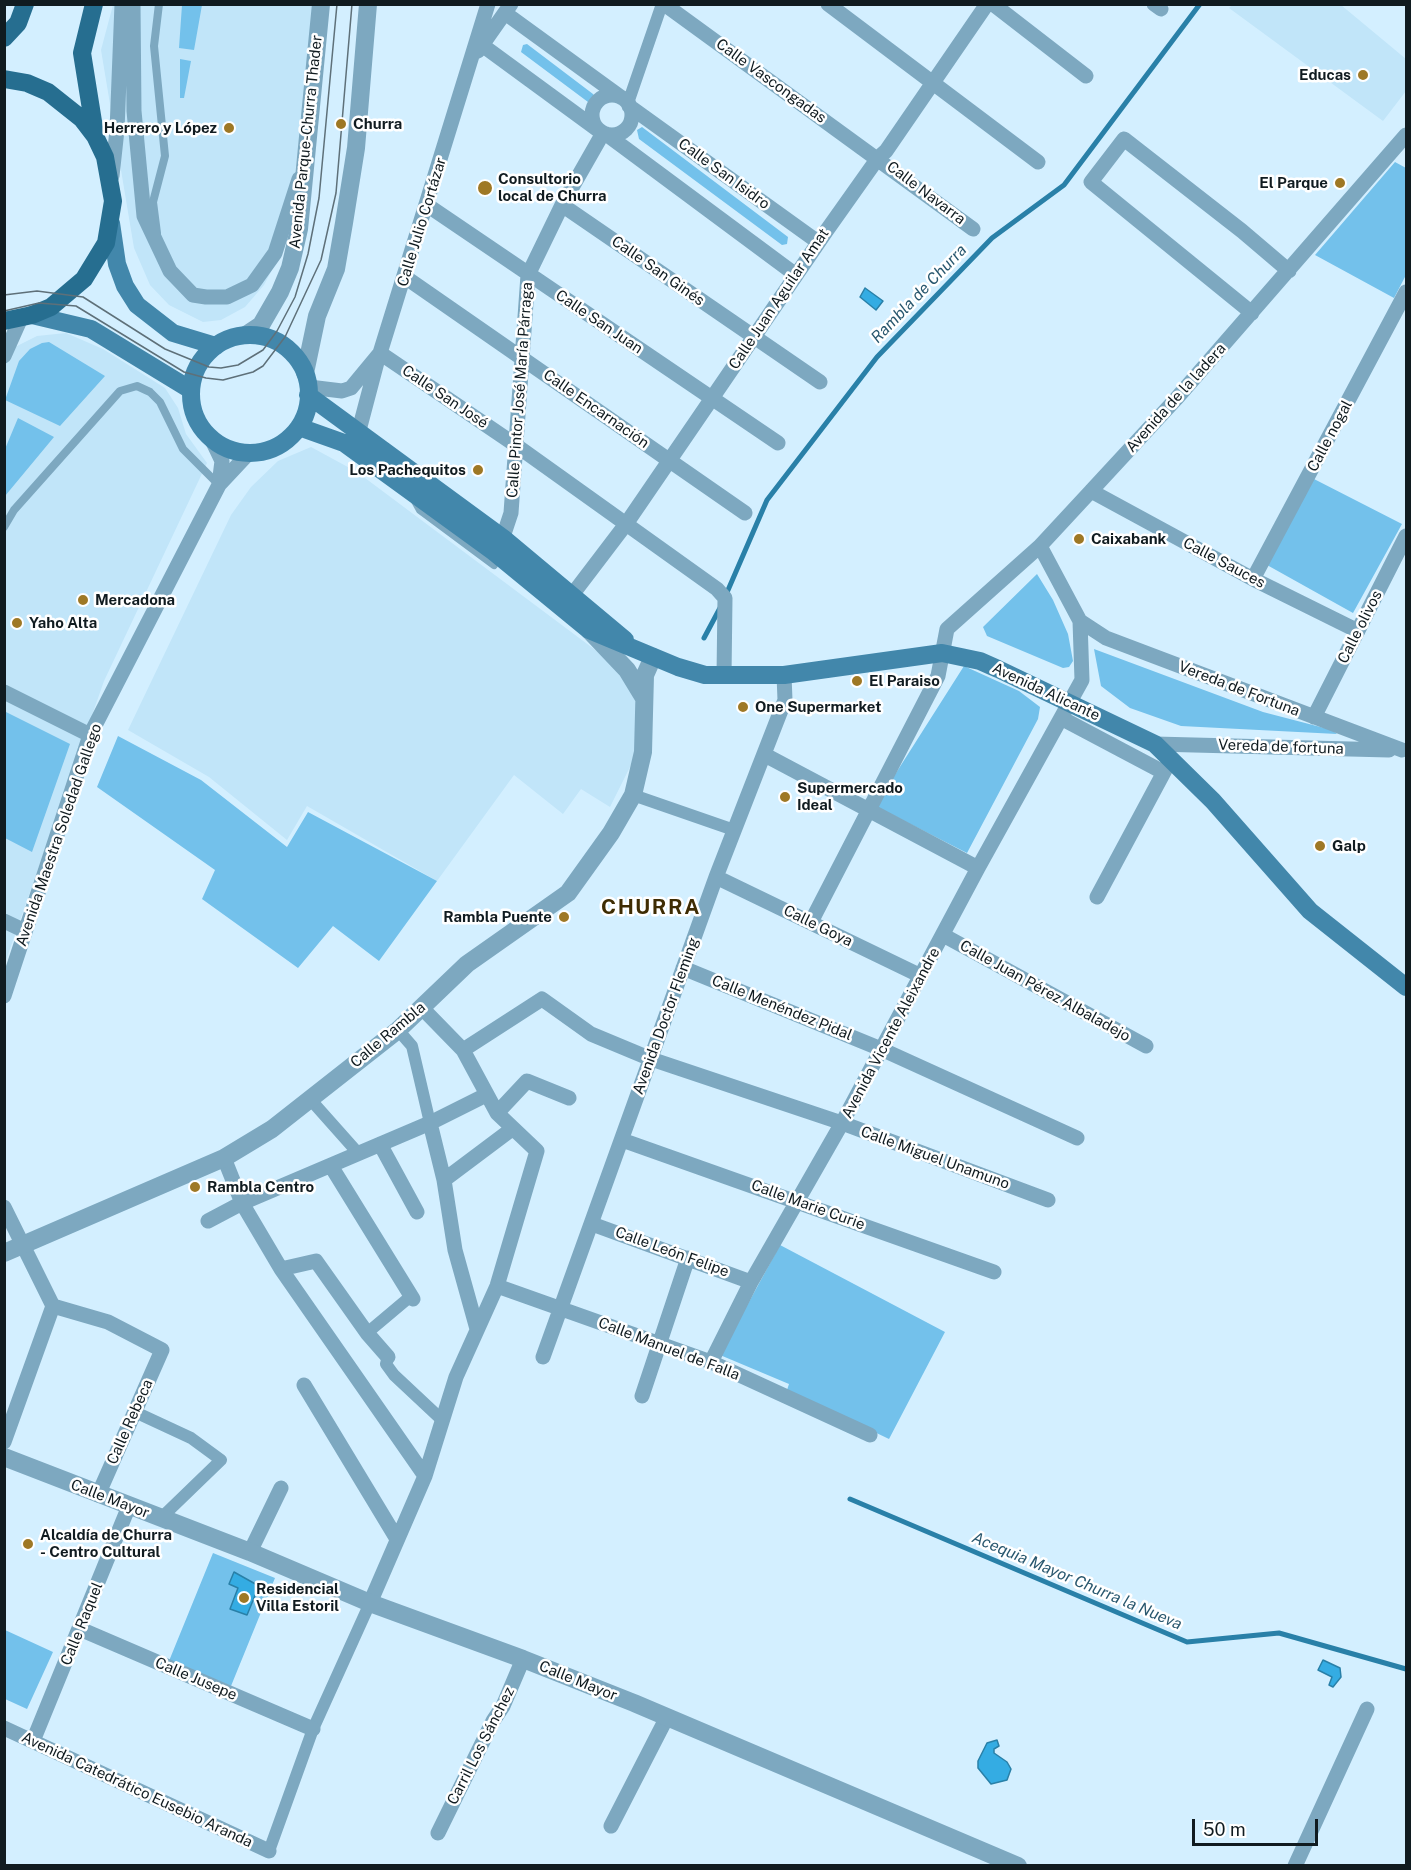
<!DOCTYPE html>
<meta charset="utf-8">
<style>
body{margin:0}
#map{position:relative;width:1411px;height:1870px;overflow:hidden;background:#d3efff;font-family:"Public Sans",sans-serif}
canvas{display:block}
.frame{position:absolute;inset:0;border:6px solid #101b20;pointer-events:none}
.scale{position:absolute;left:1192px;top:1819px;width:126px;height:27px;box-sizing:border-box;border:3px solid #101b20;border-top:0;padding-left:8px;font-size:18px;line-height:21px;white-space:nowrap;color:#101b20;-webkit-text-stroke:4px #fff;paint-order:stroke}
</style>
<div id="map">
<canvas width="1411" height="1870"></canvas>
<div class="frame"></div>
<div class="scale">50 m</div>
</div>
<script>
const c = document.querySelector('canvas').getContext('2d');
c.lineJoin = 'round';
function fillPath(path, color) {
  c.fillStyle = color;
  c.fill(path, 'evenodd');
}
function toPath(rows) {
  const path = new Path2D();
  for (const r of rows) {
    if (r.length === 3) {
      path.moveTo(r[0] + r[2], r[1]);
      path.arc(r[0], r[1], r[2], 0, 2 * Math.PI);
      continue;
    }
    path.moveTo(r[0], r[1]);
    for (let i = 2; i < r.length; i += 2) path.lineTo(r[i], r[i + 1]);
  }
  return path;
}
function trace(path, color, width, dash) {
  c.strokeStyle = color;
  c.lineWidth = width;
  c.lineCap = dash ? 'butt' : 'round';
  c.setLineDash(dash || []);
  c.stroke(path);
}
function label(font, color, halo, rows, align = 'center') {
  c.font = font + ' "Public Sans",sans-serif';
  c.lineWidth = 5;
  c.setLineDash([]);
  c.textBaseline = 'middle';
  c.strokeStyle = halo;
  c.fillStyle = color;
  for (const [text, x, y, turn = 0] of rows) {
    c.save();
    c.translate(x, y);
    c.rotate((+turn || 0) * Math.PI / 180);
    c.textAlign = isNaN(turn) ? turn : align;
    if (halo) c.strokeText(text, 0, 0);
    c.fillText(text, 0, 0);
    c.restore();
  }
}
const built = toPath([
 [1233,4,1341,5,1406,59,1406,91,1383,121,1229,8],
 [113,5,315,5,287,241,264,285,245,307,221,320,203,322,169,305,150,285,134,248,101,50],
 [66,333,103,349,165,388,178,408,186,434,207,463,104,681,5,963,5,352,37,336],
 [311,447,357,472,618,667,643,716,636,755,610,807,581,789,563,814,514,775,437,881,307,806,287,840,209,777,128,730,231,515,251,487,278,461]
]);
const green = toPath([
 [182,5,202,5,194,50,179,48],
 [527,44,593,94,595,97,593,100,588,102,521,52,523,45],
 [180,59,191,61,184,98,180,98],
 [642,127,788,237,787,244,782,245,639,139,637,130],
 [1395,162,1406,168,1406,275,1394,298,1315,255],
 [49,342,105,376,60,426,5,400,19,361,30,349,42,343],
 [18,418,54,437,5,496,5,449],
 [1314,479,1402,524,1353,613,1267,565],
 [1037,574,1053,600,1068,634,1073,661,1069,667,1063,668,987,636,983,627],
 [1094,649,1263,712,1332,730,1337,734,1181,726,1130,708,1101,686],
 [964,666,1019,691,1040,707,1038,719,967,853,875,806],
 [4,711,70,744,32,852,5,838],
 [118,736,201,780,287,847,308,812,437,881,379,961,333,926,298,968,202,899,215,870,97,787],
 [780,1245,945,1332,889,1439,787,1390,789,1384,720,1355],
 [213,1553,275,1578,231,1686,169,1661],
 [5,1630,53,1652,27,1709,5,1699]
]);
const water = toPath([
 [865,288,883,301,876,310,860,297,865,288],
 [234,1572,259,1586,247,1615,230,1609,238,1588,229,1584,234,1572],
 [1323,1660,1340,1668,1341,1677,1333,1687,1329,1685,1332,1677,1318,1670,1323,1660],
 [997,1740,999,1746,994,1749,994,1753,1007,1762,1011,1769,1007,1780,991,1784,978,1768,978,1761,987,1743,997,1740]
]);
const stream = toPath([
 [725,597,767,500,877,357,992,238,1064,185,1200,4],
 [704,638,720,608],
 [850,1499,1187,1642,1279,1633,1406,1669]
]);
const service = toPath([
 [157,233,153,202,165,156,154,46,159,4],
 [415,501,420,510,494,565,498,555],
 [4,527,14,510,120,391,137,386,150,392,160,402,183,449,219,485]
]);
const pedestrian = toPath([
 [628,103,662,4],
 [633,795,734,830],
 [398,1030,412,1046,430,1123],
 [310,1099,358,1153],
 [367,1333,411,1296],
 [388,1357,386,1364,394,1375,441,1419],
 [135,1412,191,1438,221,1460,161,1518],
 [269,1851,313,1729,370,1603]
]);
const minor = toPath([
 [133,4,134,111,144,216,170,271,193,295,206,297,227,297,252,285,275,253,299,179],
 [664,4,973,229],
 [828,4,1038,162],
 [993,4,1086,76],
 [1154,4,1161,9],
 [505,13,622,98],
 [482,45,598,130],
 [478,51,511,4],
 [612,115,20],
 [629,106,818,242],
 [606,134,796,275],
 [112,176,117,130,122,4],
 [427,205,778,443],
 [562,205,820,382],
 [405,277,745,513],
 [1252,313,1091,182,1124,139,1242,231,1289,271],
 [380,353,517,446,717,589,725,598,724,676],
 [4,356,21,318],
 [309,387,342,391,351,388,380,353,488,4],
 [358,434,377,362],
 [211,438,222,461,219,485],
 [1091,491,1253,579,1358,631],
 [500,546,511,513,528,275,562,205,603,133],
 [1253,579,1406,292],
 [572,595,626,524,827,230,878,158,886,151,987,4],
 [1080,621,1106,638,1402,750],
 [4,692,90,735],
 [1314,717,1406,536],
 [1061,718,1163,772],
 [1155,744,1389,750],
 [765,755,978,868],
 [716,877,921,976],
 [1097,897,1171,759],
 [4,921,25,931],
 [811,922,938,676,947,629,1040,546,1091,491,1176,399,1406,135],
 [943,935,1146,1046],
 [683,968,881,1049,1077,1138],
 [4,996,90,735,219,485,248,454],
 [463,1050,542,999,591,1034,651,1059,842,1123,1048,1200],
 [497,1113,527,1081,569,1098],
 [430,1123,444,1180,455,1250,477,1329],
 [622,1140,994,1272],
 [380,1144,417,1212],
 [224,1158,242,1203,430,1123,486,1095],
 [331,1166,413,1299],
 [444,1180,512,1129],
 [4,1207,53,1306,108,1322,162,1350,98,1495],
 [208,1221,242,1203,281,1269,425,1476],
 [592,1224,751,1282],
 [281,1269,316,1261,367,1333,388,1357],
 [497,1286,711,1362,870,1435],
 [543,1357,716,877,785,700,784,675],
 [711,1362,751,1282,842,1123,978,868,1082,680,1080,621,1040,546],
 [304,1385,397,1539],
 [642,1396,688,1258],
 [4,1442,53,1306],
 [250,1552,281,1488],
 [370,1603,425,1476,456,1377,497,1286,537,1151,497,1113,463,1050,423,1009],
 [80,1629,313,1729],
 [4,1728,269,1851],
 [33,1741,129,1506],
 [611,1826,666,1719],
 [438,1833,493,1721,503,1706,523,1659],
 [1295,1866,1367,1709]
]);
const tertiary = toPath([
 [246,335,261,325,280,292,290,268,299,229,321,4],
 [305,373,317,316,336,269,344,223,356,148,368,4],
 [589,630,627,670,644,698],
 [4,1253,224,1158,272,1129,398,1030,467,964,568,893,611,833,633,795,643,752,645,675,653,657],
 [4,1457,250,1552,370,1603,523,1659,634,1703,1018,1866]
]);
const secondary = toPath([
 [111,223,117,264,125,286,137,305,173,333,216,346],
 [32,315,91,329,191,390],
 [250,394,59],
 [308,395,503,538,625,640],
 [299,427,344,443,494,552,589,630,678,667,705,675,784,675,942,653,980,661,998,669,1155,744,1213,801,1310,911,1406,987]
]);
const primary = toPath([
 [94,4,82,53,95,134],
 [4,38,18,23,25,4],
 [4,79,27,83,48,92,82,119,95,136,105,157,113,201,106,243,84,279,51,307,32,315,4,321]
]);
const tram = toPath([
 [4,295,37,291,83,297,165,349,209,367,221,368,238,365,263,350,277,331,295,297,308,254,319,198,337,4],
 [4,311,39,303,76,306,184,372,206,378,223,380,253,372,263,366,285,337,321,260,336,193,352,4]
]);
const markers = [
 [1363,75,6,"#9e7825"],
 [341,124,6,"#9e7825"],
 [229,128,6,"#9e7825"],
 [1340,183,6,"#9e7825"],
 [485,188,8,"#9e7825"],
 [478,470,6,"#9e7825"],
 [1079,539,6,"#9e7825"],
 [83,600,6,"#9e7825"],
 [17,623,6,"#9e7825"],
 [857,681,6,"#9e7825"],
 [743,707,6,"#9e7825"],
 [785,797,6,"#9e7825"],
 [1320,846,6,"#9e7825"],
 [564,917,6,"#9e7825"],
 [195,1187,6,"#9e7825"],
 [28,1544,6,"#9e7825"],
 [244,1598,6,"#9e7825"]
];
const poiNames = [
 ["Educas",1351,75,"right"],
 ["Churra",353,124],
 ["Herrero y López",217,128,"right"],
 ["Consultorio",498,179],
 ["local de Churra",498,196],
 ["El Parque",1328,183,"right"],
 ["Los Pachequitos",466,470,"right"],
 ["Caixabank",1091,539],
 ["Mercadona",95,600],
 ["Yaho Alta",29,623],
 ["El Paraiso",869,681],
 ["One Supermarket",755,707],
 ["Supermercado",797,788],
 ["Ideal",797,805],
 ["Galp",1332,846],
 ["Rambla Puente",552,917,"right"],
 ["Rambla Centro",207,1187],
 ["Alcaldía de Churra",40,1535],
 ["- Centro Cultural",40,1552],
 ["Residencial",256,1589],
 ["Villa Estoril",256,1606]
];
const streetNames = [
 ["Calle Vascongadas",771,81,36],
 ["Avenida Parque-Churra Thader",306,142,-84],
 ["Calle San Isidro",724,174,36],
 ["Calle Navarra",926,193,37],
 ["Calle Julio Cortázar",422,222,-73],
 ["Calle San Ginés",658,271,35],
 ["Calle Juan Aguilar Amat",779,299,-56],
 ["Calle San Juan",599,322,34],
 ["Calle Pintor José María Párraga",520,390,-86],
 ["Calle San José",445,397,34],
 ["Avenida de la ladera",1176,398,-48],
 ["Calle Encarnación",596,409,35],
 ["Calle nogal",1330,436,-62],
 ["Calle Sauces",1224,563,28],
 ["Calle olivos",1360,627,-63],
 ["Vereda de Fortuna",1239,689,21],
 ["Avenida Alicante",1046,692,25],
 ["Vereda de fortuna",1281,747,2],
 ["Avenida Maestra Soledad Gallego",59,835,-71],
 ["Calle Goya",818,926,26],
 ["Calle Juan Pérez Albaladejo",1045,991,29],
 ["Calle Menéndez Pidal",782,1008,22],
 ["Avenida Doctor Fleming",666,1016,-70],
 ["Avenida Vicente Aleixandre",891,1033,-62],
 ["Calle Rambla",388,1035,-40],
 ["Calle Miguel Unamuno",935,1158,20],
 ["Calle Marie Curie",808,1205,20],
 ["Calle León Felipe",672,1252,20],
 ["Calle Manuel de Falla",669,1349,21],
 ["Calle Rebeca",130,1422,-66],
 ["Calle Mayor",110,1499,21],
 ["Calle Raquel",82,1624,-68],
 ["Calle Jusepe",196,1679,23],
 ["Calle Mayor",578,1681,22],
 ["Carril Los Sánchez",481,1746,-63],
 ["Avenida Catedrático Eusebio Aranda",137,1790,25]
];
const waterNames = [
 ["Rambla de Churra",919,294,-46],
 ["Acequia Mayor Churra la Nueva",1077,1581,23]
];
const districtNames = [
 ["CHURRA",651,908]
];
fillPath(built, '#c1e5f9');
fillPath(green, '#73c1eb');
fillPath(water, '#34ace3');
trace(water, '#2980a8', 1.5);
trace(stream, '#2980a8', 5);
trace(service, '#7da8c0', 8);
trace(pedestrian, '#7da8c0', 12);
trace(minor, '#7da8c0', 15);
trace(tertiary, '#7da8c0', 18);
trace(secondary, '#4287ab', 18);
trace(primary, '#266e90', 18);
trace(tram, '#5e7079', 1.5);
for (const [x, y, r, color] of markers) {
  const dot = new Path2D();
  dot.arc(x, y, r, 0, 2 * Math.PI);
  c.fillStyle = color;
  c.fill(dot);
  trace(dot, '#fff', 2);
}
label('bold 15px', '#101b20', '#fff', poiNames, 'left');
label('15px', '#101b20', '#fff', streetNames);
label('italic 16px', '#29586f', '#fff', waterNames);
c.letterSpacing = '1.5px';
label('bold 21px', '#3e2c03', '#fff', districtNames);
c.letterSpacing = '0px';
</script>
